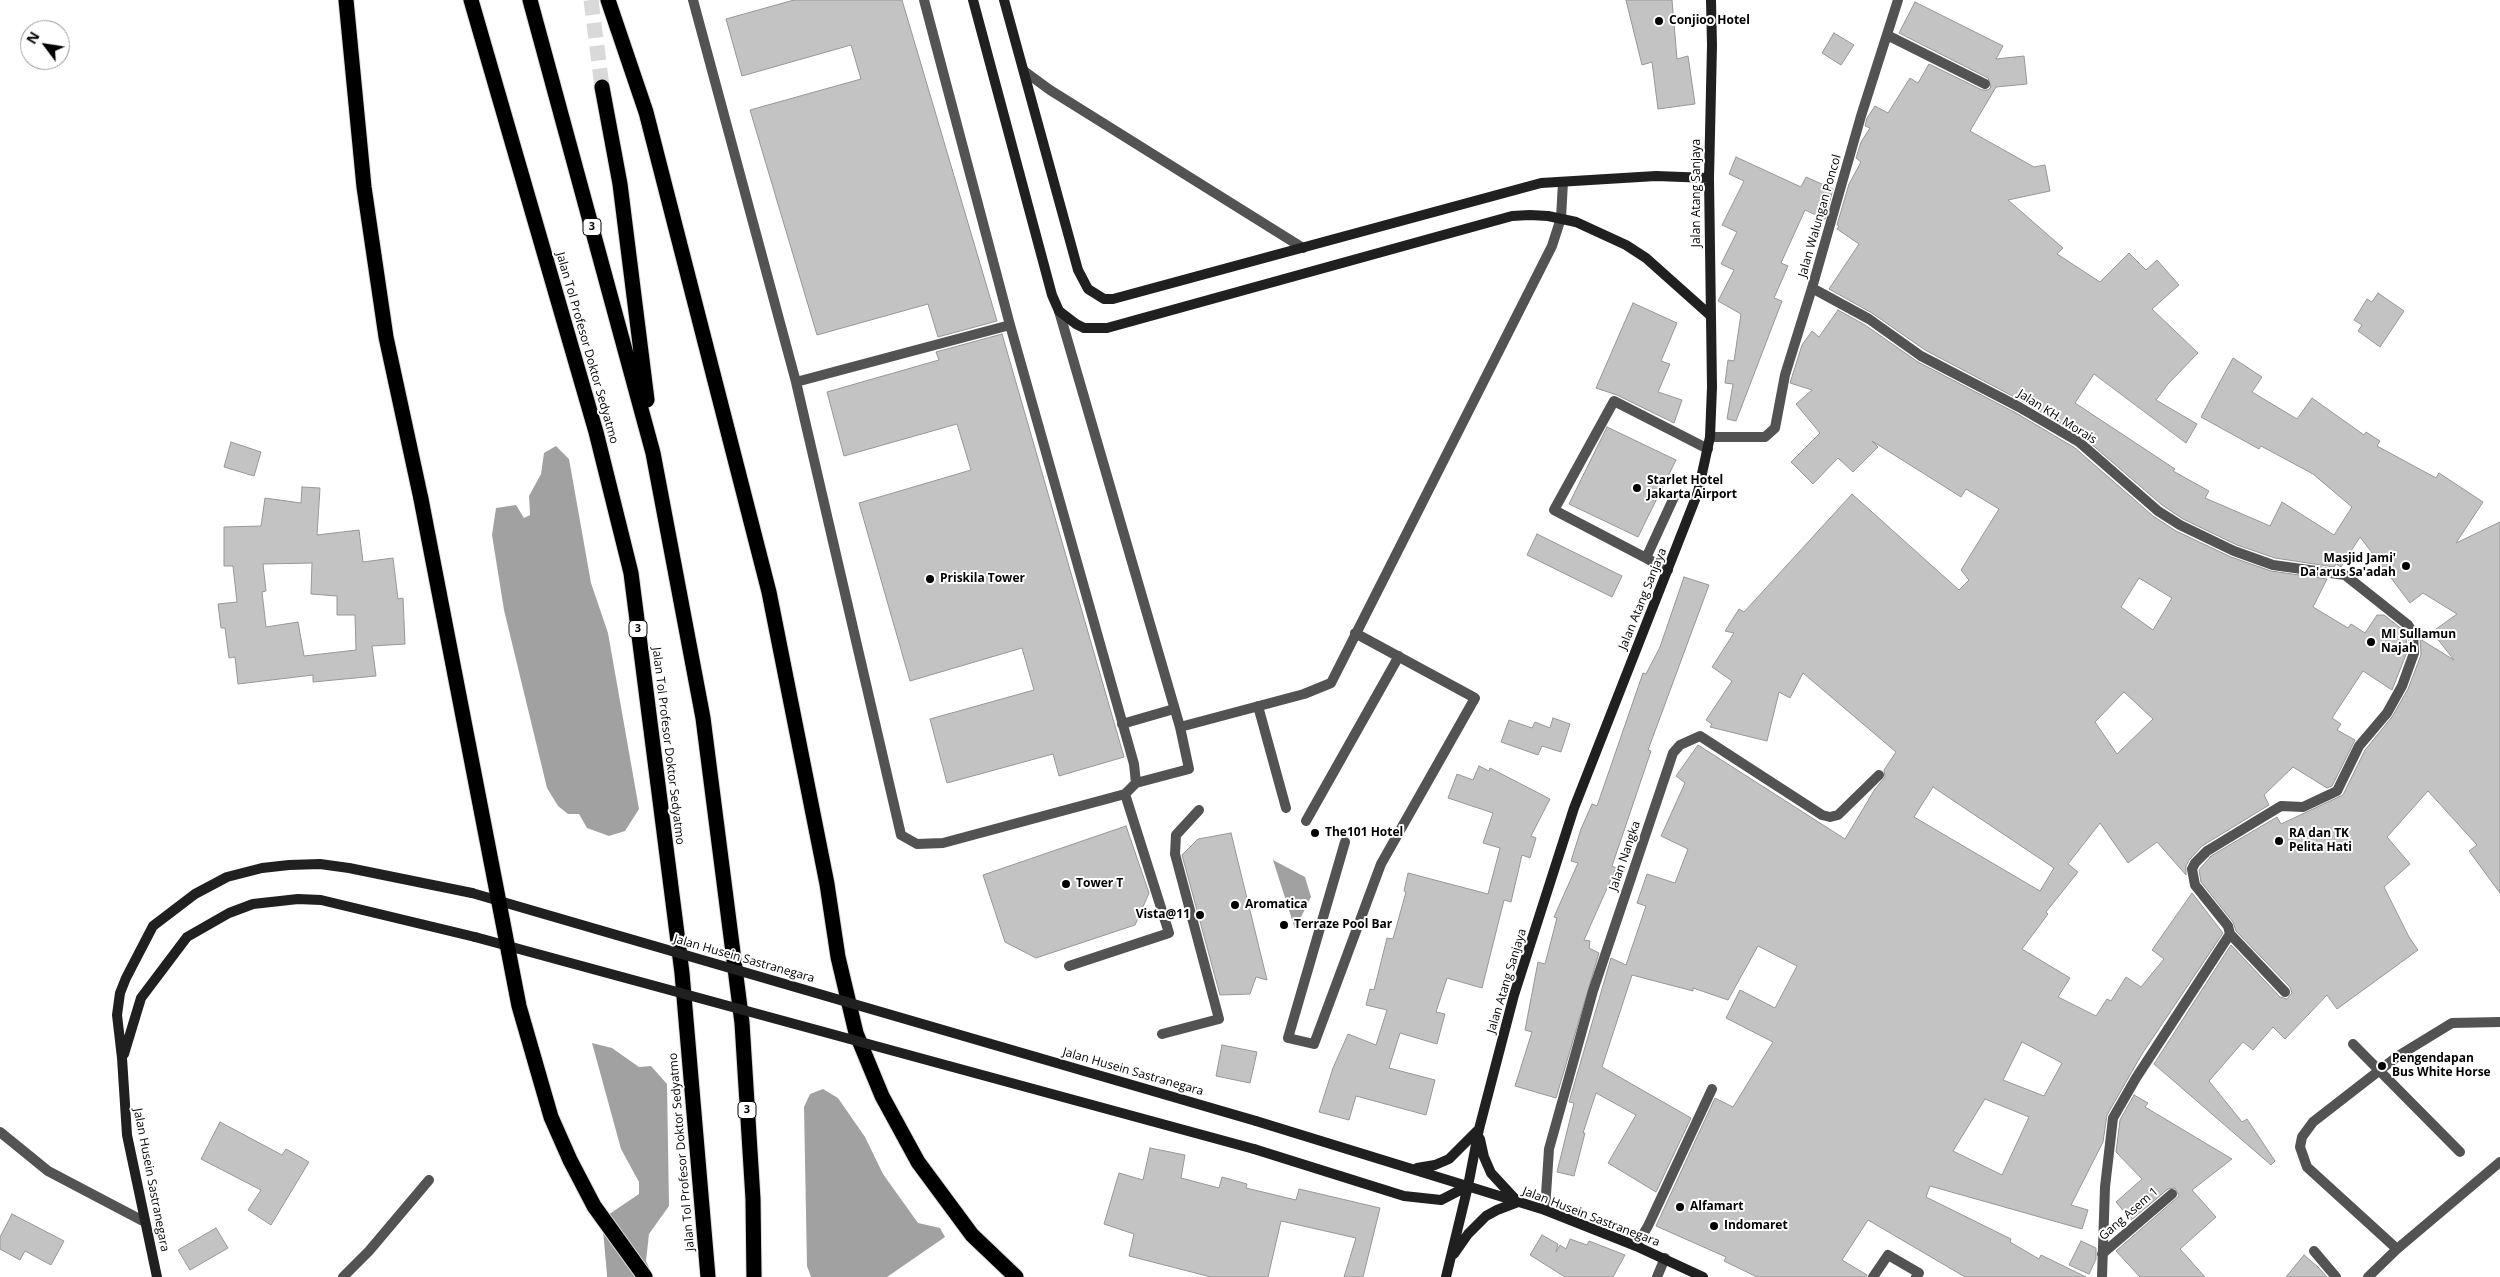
<!DOCTYPE html>
<style>
body{margin:0}
#map{position:relative;width:2500px;height:1277px;overflow:hidden;background:#fff;font-family:"Open Sans",sans-serif}
canvas{display:block}
.north{position:absolute;left:20px;top:20px;width:50px;height:50px;box-sizing:border-box;background:#fff;border:1px solid #999;border-radius:50%;rotate:301deg;font-size:14px;font-weight:700;line-height:20px;text-align:center;color:#000}
.north::after{content:'';display:block;margin:auto;width:18px;height:22px;background:#000;clip-path:polygon(50% 0,100% 100%,50% 72%,0 100%)}
</style>
<div id="map">
<canvas width="2500" height="1277"></canvas>
<div class="north">N</div>
</div>
<script>
const c = document.querySelector('canvas').getContext('2d');
c.lineJoin = 'round';
function fillPath(path, color) {
  c.fillStyle = color;
  c.fill(path, 'evenodd');
}
function toPath(rows) {
  const path = new Path2D();
  for (const r of rows) {
    path.moveTo(r[0], r[1]);
    for (let i = 2; i < r.length; i += 2) path.lineTo(r[i], r[i + 1]);
  }
  return path;
}
function trace(path, color, width, dash) {
  c.strokeStyle = color;
  c.lineWidth = width;
  c.lineCap = dash ? 'butt' : 'round';
  c.setLineDash(dash || []);
  c.stroke(path);
}
function label(font, color, halo, rows, align = 'center') {
  c.font = font + ' "Open Sans",sans-serif';
  c.lineWidth = 4;
  c.setLineDash([]);
  c.textBaseline = 'middle';
  c.strokeStyle = halo;
  c.fillStyle = color;
  for (const [text, x, y, turn = 0] of rows) {
    c.save();
    c.translate(x, y);
    c.rotate((+turn || 0) * Math.PI / 180);
    c.textAlign = isNaN(turn) ? turn : align;
    if (halo) c.strokeText(text, 0, 0);
    c.fillText(text, 0, 0);
    c.restore();
  }
}
const water = toPath([
 [556,446,569,459,591,583,608,633,639,809,625,831,609,836,587,828,579,814,568,814,558,806,547,788,504,610,492,535,496,508,516,505,524,518,530,515,529,496,541,474,544,453],
 [1273,860,1305,877,1311,897,1295,929],
 [592,1043,612,1048,639,1067,651,1066,667,1084,669,1206,649,1234,646,1261,653,1277,607,1277,607,1275,602,1219,639,1194,639,1182,621,1149],
 [823,1089,838,1098,865,1137,883,1174,918,1223,940,1228,945,1237,887,1277,811,1277,807,1266,804,1107,810,1094]
]);
const building = toPath([
 [794,0,902,0,997,321,938,337,928,304,817,335,750,110,861,79,851,45,742,76,726,19,794,0],
 [1626,0,1672,0,1677,59,1688,56,1695,104,1658,109,1652,62,1642,65,1626,0],
 [1915,2,2003,46,1996,59,2024,56,2027,84,1996,87,1970,131,2034,167,2045,165,2050,191,2008,200,2063,248,2057,254,2100,282,2129,253,2146,270,2157,260,2179,285,2152,309,2198,353,2168,384,2156,400,2197,424,2186,443,2094,374,2075,403,2175,469,2173,471,2209,491,2205,498,2270,526,2282,502,2334,535,2352,507,2313,474,2261,446,2259,449,2201,417,2233,358,2262,377,2252,392,2297,419,2312,398,2364,435,2366,432,2380,441,2377,446,2436,478,2439,473,2483,502,2456,543,2500,522,2500,893,2469,851,2477,845,2428,791,2387,837,2410,864,2384,887,2409,937,2418,950,2337,1009,2327,995,2285,1039,2273,1027,2253,1050,2243,1042,2209,1081,2242,1122,2247,1119,2275,1161,2271,1165,2154,1064,2231,945,2280,997,2287,999,2292,993,2290,987,2236,931,2233,922,2201,882,2199,870,2211,856,2277,817,2281,824,2343,795,2365,750,2392,717,2408,689,2421,655,2420,639,2454,660,2432,632,2457,614,2423,593,2410,603,2360,537,2341,567,2336,564,2334,567,2275,558,2237,545,2183,519,2162,505,2082,436,2022,401,1925,350,1872,313,1829,289,1859,244,1837,229,1839,226,1837,225,1849,184,1861,162,1856,158,1861,142,1870,128,1865,126,1867,118,1875,106,1888,113,1910,78,1918,83,1929,64,1982,90,1988,90,1991,87,1988,78,1899,33,1915,2],
 [1834,33,1854,45,1841,65,1822,53,1834,33],
 [1736,157,1801,187,1806,177,1833,189,1825,219,1805,210,1781,263,1788,266,1774,298,1782,301,1736,421,1727,419,1733,384,1725,383,1728,360,1734,361,1741,314,1718,301,1734,270,1721,264,1737,232,1722,225,1744,181,1729,174,1736,157],
 [2378,293,2404,311,2380,347,2358,331,2362,325,2354,320,2367,299,2372,302,2378,293],
 [1633,303,1677,323,1661,361,1670,364,1658,392,1682,400,1674,423,1617,395,1596,388,1633,303],
 [1838,310,1865,325,1918,362,2016,413,2075,448,2153,516,2176,531,2231,557,2271,571,2327,579,2313,607,2348,628,2351,624,2365,633,2377,615,2384,615,2403,630,2406,635,2407,652,2392,690,2363,671,2332,718,2341,724,2337,730,2355,740,2332,786,2327,788,2293,767,2264,795,2269,805,2202,846,2189,860,2186,866,2186,875,2157,842,2128,863,2100,823,2068,864,2078,872,2046,912,2048,914,2022,949,2070,978,2058,997,2096,1016,2107,999,2111,1001,2126,977,2141,987,2164,959,2152,950,2192,893,2223,933,2142,1054,2107,1115,2103,1142,2071,1205,2088,1210,2082,1229,1930,1186,1926,1197,2011,1239,2010,1242,2039,1259,2041,1255,2086,1277,1965,1277,1868,1220,1842,1260,1867,1275,1866,1277,1757,1277,1724,1261,1726,1257,1656,1226,1715,1098,1733,1107,1773,1042,1726,1018,1740,990,1775,1008,1797,966,1758,946,1728,1000,1693,988,1693,991,1632,975,1602,1067,1691,1118,1656,1192,1608,1163,1636,1115,1596,1093,1583,1133,1585,1133,1574,1176,1557,1172,1574,1103,1569,1102,1611,958,1626,965,1646,906,1637,903,1647,874,1675,883,1688,849,1661,836,1685,783,1676,776,1698,745,1845,839,1875,789,1885,777,1884,770,1896,752,1803,673,1790,698,1779,692,1767,741,1710,727,1712,724,1706,720,1732,681,1712,667,1734,633,1725,631,1739,609,1744,612,1852,494,1959,590,1969,580,1961,570,1999,509,1966,489,1961,497,1872,441,1878,447,1853,472,1838,458,1813,484,1791,462,1820,433,1796,404,1812,390,1790,383,1802,345,1812,331,1819,337,1838,310],
 [2139,578,2172,598,2153,630,2121,607,2139,578],
 [2124,692,2153,719,2117,754,2095,722,2124,692],
 [1933,787,2054,868,2040,891,1914,817,1933,787],
 [2022,1042,2062,1063,2044,1096,2003,1080,2022,1042],
 [1985,1099,2029,1117,2002,1175,1953,1151,1985,1099],
 [1002,334,1124,757,1059,776,1053,754,947,783,930,719,1034,690,1022,648,910,681,859,503,971,470,957,424,844,456,827,392,939,360,936,352,1002,334],
 [1607,427,1676,460,1638,537,1569,504,1607,427],
 [231,442,261,452,254,476,224,467,231,442],
 [302,487,320,488,317,535,359,530,363,562,393,558,398,599,403,598,405,644,372,646,376,676,313,682,313,675,238,684,235,657,229,658,225,628,221,628,218,604,237,602,233,566,224,566,224,527,261,526,265,498,301,503,302,487],
 [312,563,311,594,337,596,337,615,355,615,356,650,304,656,298,622,266,627,262,592,266,591,263,564,312,563],
 [1537,534,1622,576,1612,597,1527,555,1537,534],
 [1684,577,1709,585,1648,750,1651,751,1612,866,1616,868,1584,940,1590,941,1589,948,1599,953,1556,1098,1515,1086,1532,1032,1525,1030,1538,962,1545,964,1557,918,1554,917,1578,863,1571,861,1581,829,1592,804,1597,806,1643,673,1646,674,1660,647,1684,577],
 [1553,718,1570,724,1561,752,1542,746,1538,755,1501,742,1509,720,1532,728,1535,722,1550,728,1553,718],
 [1479,766,1489,771,1490,768,1550,799,1531,836,1536,838,1530,858,1522,855,1511,902,1504,900,1482,988,1447,978,1436,1012,1445,1014,1437,1044,1400,1033,1389,1068,1435,1080,1426,1115,1356,1096,1349,1120,1319,1112,1333,1068,1348,1034,1376,1045,1387,1010,1366,1005,1370,989,1374,990,1387,938,1393,939,1406,892,1404,891,1408,873,1488,894,1500,848,1483,843,1493,813,1448,798,1457,774,1473,780,1479,766],
 [1126,826,1149,893,1135,925,1036,958,1005,942,983,875,1126,826],
 [1231,833,1267,980,1256,977,1250,994,1220,995,1182,855,1198,839,1231,833],
 [1222,1045,1257,1052,1250,1083,1216,1076,1222,1045],
 [2134,1095,2148,1103,2145,1107,2232,1159,2192,1190,2216,1217,2180,1249,2205,1277,2140,1277,2116,1251,2179,1196,2175,1188,2168,1189,2131,1220,2116,1202,2142,1179,2116,1152,2120,1120,2134,1095],
 [220,1122,282,1155,286,1149,309,1162,271,1225,248,1210,261,1190,201,1159,220,1122],
 [1150,1148,1185,1155,1181,1178,1219,1188,1222,1177,1247,1184,1246,1188,1296,1200,1299,1189,1380,1208,1363,1277,1344,1277,1356,1238,1281,1221,1268,1277,1211,1277,1129,1256,1134,1234,1104,1224,1119,1173,1143,1180,1150,1148],
 [12,1214,64,1241,51,1265,25,1251,20,1260,0,1249,0,1237,12,1214],
 [216,1228,228,1248,190,1270,178,1250,216,1228],
 [1542,1235,1558,1244,1556,1252,1560,1245,1566,1249,1570,1239,1587,1245,1589,1241,1625,1255,1613,1277,1565,1277,1530,1255,1542,1235],
 [2081,1241,2096,1248,2096,1259,2089,1274,2069,1265,2081,1241],
 [2304,1255,2318,1267,2327,1277,2286,1277,2304,1255]
]);
const highwayTunnel = toPath([
 [591,0,602,87]
]);
const lane = toPath([
 [693,0,796,382,901,835,917,844,943,843,1125,794,1136,783,1189,769,1180,727,1059,311],
 [924,0,1010,325,1134,764,1136,783],
 [1024,71,1050,90,1303,248],
 [796,382,1010,325],
 [1675,495,1646,558,1554,510,1614,401,1708,449],
 [1646,558,1668,570],
 [1258,706,1286,808],
 [1122,724,1174,709],
 [1180,727,1304,694,1331,683,1552,246,1561,218,1563,182],
 [1306,821,1399,656],
 [1345,842,1288,1038,1314,1044,1381,864,1475,698,1355,633],
 [1069,966,1169,933,1125,794],
 [1162,1034,1219,1019,1175,854,1176,835,1199,810],
 [2353,1044,2460,1152],
 [0,1132,48,1171,145,1222],
 [2397,1249,2307,1167,2300,1147,2302,1137,2313,1122,2398,1056,2452,1023,2500,1022],
 [2314,1251,2336,1277],
 [343,1277,369,1251,429,1180],
 [1657,1277,1665,1258],
 [1873,1277,1888,1255,1919,1273,1916,1277],
 [2368,1277,2397,1249,2500,1162]
]);
const street = toPath([
 [1887,35,1985,84],
 [1812,288,1869,319,1921,356,2019,407,2079,442,2158,511,2180,525,2234,551,2273,565,2345,575,2408,625,2413,633,2414,653,2402,686,2387,713,2359,746,2337,791,2303,807,2281,806,2207,851,2195,863,2192,869,2195,885,2228,926,2230,934,2136,1078,2113,1118,2105,1187,2102,1277],
 [1710,437,1765,437,1775,428,1785,375,1812,288,1861,116,1898,0],
 [2230,934,2285,992],
 [1545,1210,1549,1149,1593,991,1673,753,1680,745,1700,736,1822,815,1830,817,1838,815,1879,775],
 [1636,1246,1648,1226,1712,1089],
 [2102,1254,2172,1194]
]);
const secondary = toPath([
 [973,0,1052,295,1059,311,1076,324,1084,328,1107,328,1512,216,1530,215,1548,216,1576,222,1626,245,1646,258,1711,316],
 [1004,0,1078,270,1088,289,1104,299,1113,299,1541,183,1656,176,1709,178],
 [124,1054,141,998,187,937,229,913,253,904,298,899,321,900,475,937],
 [1256,1121,1545,1210,1636,1246,1703,1277],
 [1480,1139,1484,1157,1491,1173,1516,1200],
 [1254,1149,1404,1196,1441,1200,1468,1186],
 [1417,1168,1435,1165,1449,1159,1477,1131],
 [1454,1254,1468,1234,1486,1216,1497,1210,1518,1202],
 [157,1277,127,1135,122,1058,117,1015,120,993,126,978,153,926,195,894,227,877,262,868,289,865,320,864,349,868,472,893],
 [1446,1277,1468,1186,1479,1129,1514,995,1574,808,1698,492,1710,437,1712,387,1709,178,1712,45,1711,0]
]);
const highway = toPath([
 [346,0,364,187,386,337,421,499],
 [471,0,596,432,631,573,682,973,708,1277],
 [530,0,653,453,703,718,742,1023,753,1199,754,1277],
 [608,0,646,112,769,592,827,884,838,957,856,1033,882,1096,918,1162,972,1235,1016,1277],
 [602,87,620,184,647,400],
 [570,1160,594,1206,645,1277]
]);
const secondaryBridge = toPath([
 [472,893,1256,1121],
 [475,937,1254,1149]
]);
const highwayBridge = toPath([
 [421,499,519,1006,551,1117,570,1160]
]);
const markers = [
 [1659,21,5,"#000"],
 [1637,488,5,"#000"],
 [2406,566,5,"#000"],
 [930,579,5,"#000"],
 [2371,642,5,"#000"],
 [1315,833,5,"#000"],
 [2279,841,5,"#000"],
 [1066,884,5,"#000"],
 [1235,905,5,"#000"],
 [1200,915,5,"#000"],
 [1284,925,5,"#000"],
 [2382,1066,5,"#000"],
 [1680,1207,5,"#000"],
 [1714,1226,5,"#000"]
];
const shields = [
 [592,227,18],
 [638,629,18],
 [747,1110,18]
];
const shieldNames = [
 ["3",592,227],
 ["3",638,629],
 ["3",747,1110]
];
const poiNames = [
 ["Conjioo Hotel",1669,21],
 ["Starlet Hotel",1647,481],
 ["Jakarta Airport",1647,495],
 ["Masjid Jami'",2396,559,"right"],
 ["Da'arus Sa'adah",2396,573,"right"],
 ["Priskila Tower",940,579],
 ["MI Sullamun",2381,635],
 ["Najah",2381,649],
 ["The101 Hotel",1325,833],
 ["RA dan TK",2289,834],
 ["Pelita Hati",2289,848],
 ["Tower T",1076,884],
 ["Aromatica",1245,905],
 ["Vista@11",1190,915,"right"],
 ["Terraze Pool Bar",1294,925],
 ["Pengendapan",2392,1059],
 ["Bus White Horse",2392,1073],
 ["Alfamart",1690,1207],
 ["Indomaret",1724,1226]
];
const streetNames = [
 ["Jalan Atang Sanjaya",1697,193,-90],
 ["Jalan Walungan Poncol",1820,216,-74],
 ["Jalan Tol Profesor Doktor Sedyatmo",587,348,74],
 ["Jalan KH. Morais",2057,417,32],
 ["Jalan Atang Sanjaya",1643,599,-68],
 ["Jalan Tol Profesor Doktor Sedyatmo",668,746,83],
 ["Jalan Nangka",1625,856,-71],
 ["Jalan Husein Sastranegara",744,959,16],
 ["Jalan Atang Sanjaya",1507,981,-73],
 ["Jalan Husein Sastranegara",1133,1072,16],
 ["Jalan Tol Profesor Doktor Sedyatmo",682,1152,-95],
 ["Jalan Husein Sastranegara",151,1180,79],
 ["Gang Asem 1",2129,1214,-41],
 ["Jalan Husein Sastranegara",1591,1217,21]
];
fillPath(water, '#a1a1a1');
fillPath(building, '#c3c3c3');
trace(building, '#979797', 1);
trace(highwayTunnel, '#d9d9d9', 15, [15, 8]);
trace(highway, '#dbdbdb', 17);
trace(lane, '#535353', 10);
trace(street, '#535353', 10);
trace(secondary, '#202020', 10);
trace(highway, '#000', 15);
trace(highwayBridge, '#dbdbdb', 17, []);
trace(secondaryBridge, '#202020', 10);
trace(highwayBridge, '#000', 15);
for (const [x, y, r, color] of markers) {
  const dot = new Path2D();
  dot.arc(x, y, r, 0, 2 * Math.PI);
  c.fillStyle = color;
  c.fill(dot);
  trace(dot, '#fff', 2);
}
for (const [x, y, w] of shields) {
  const box = new Path2D();
  box.roundRect(x - w / 2, y - 8.5, w, 17, 4);
  c.fillStyle = '#fff';
  c.fill(box);
  trace(box, '#000', 1);
}
label('bold 11px', '#000', null, shieldNames);
label('bold 12px', '#000', '#fff', poiNames, 'left');
label('12px', '#000', '#fff', streetNames);
</script>
